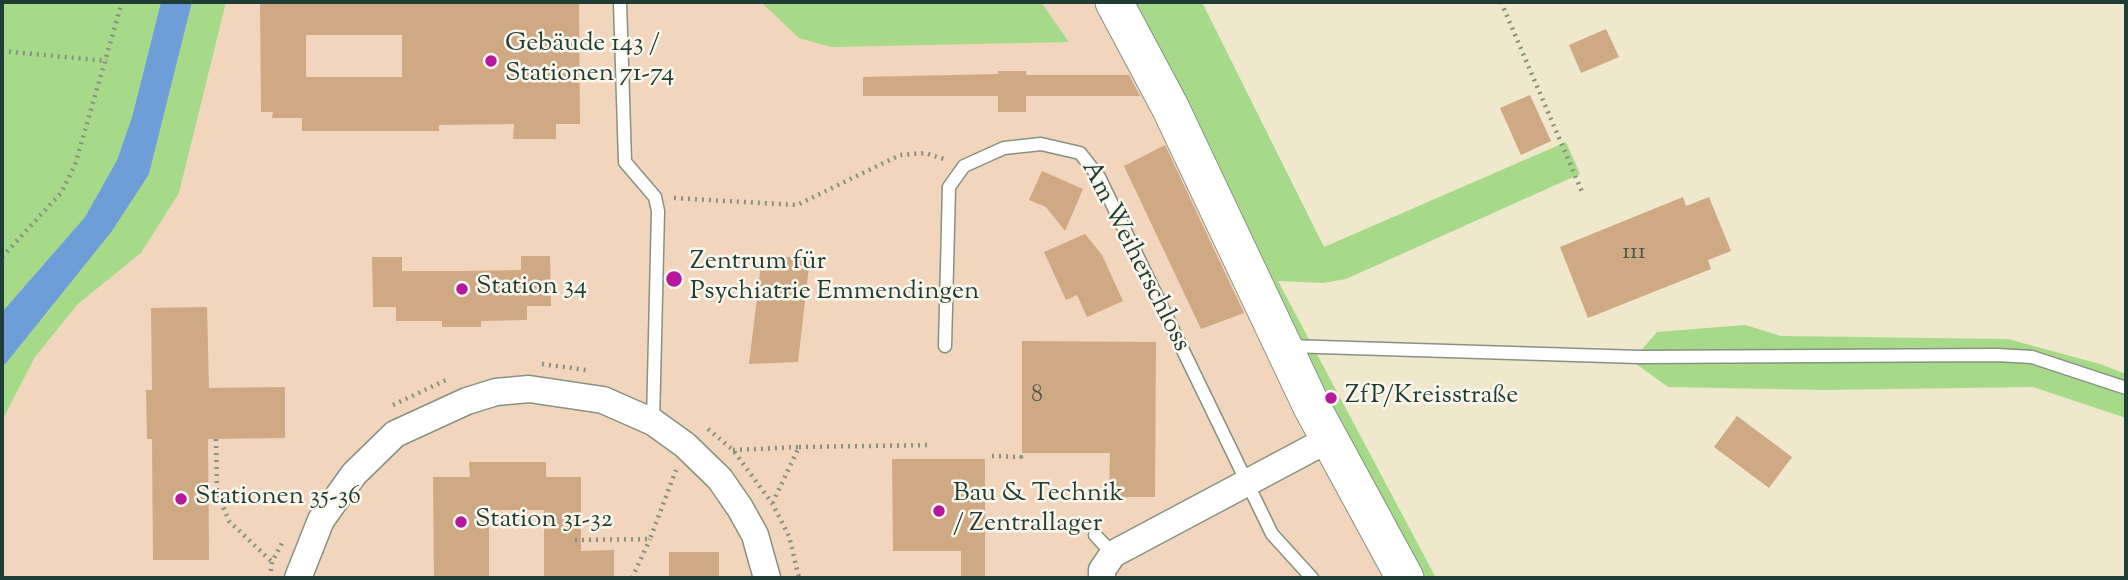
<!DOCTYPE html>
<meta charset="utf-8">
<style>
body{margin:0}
#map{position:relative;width:2128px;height:580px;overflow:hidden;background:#efe8cc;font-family:"Sorts Mill Goudy",serif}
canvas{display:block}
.frame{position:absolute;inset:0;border:4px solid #1f3d34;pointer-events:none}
</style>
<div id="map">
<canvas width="2128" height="580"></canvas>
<div class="frame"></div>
</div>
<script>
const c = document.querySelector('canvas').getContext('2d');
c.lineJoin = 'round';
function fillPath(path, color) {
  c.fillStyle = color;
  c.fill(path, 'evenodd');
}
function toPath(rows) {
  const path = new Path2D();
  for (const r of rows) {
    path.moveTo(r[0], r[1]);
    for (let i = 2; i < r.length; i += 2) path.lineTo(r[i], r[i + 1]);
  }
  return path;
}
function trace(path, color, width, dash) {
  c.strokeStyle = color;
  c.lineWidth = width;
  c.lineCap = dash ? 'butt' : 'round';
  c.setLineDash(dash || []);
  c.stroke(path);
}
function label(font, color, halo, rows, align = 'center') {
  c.font = font + ' "Sorts Mill Goudy",serif';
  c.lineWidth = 5;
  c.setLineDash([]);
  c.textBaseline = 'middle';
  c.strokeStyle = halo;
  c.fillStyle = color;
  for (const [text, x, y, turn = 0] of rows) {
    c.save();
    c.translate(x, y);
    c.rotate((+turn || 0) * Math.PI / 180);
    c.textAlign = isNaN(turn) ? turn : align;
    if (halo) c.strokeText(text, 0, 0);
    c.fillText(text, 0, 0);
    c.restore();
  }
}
const built = toPath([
 [226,2,1099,2,1393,578,2,578,2,421,35,357,78,304,141,253,179,193]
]);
const green = toPath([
 [2,2,161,2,132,117,117,160,85,217,2,312],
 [192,2,226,2,179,193,141,253,78,304,35,357,2,421,2,368,149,174],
 [761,2,1041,2,1069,42,831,47,799,38],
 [1099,2,1202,2,1324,247,1566,142,1580,174,1346,279,1323,283,1278,281,1436,578,1393,578],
 [1745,325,1781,336,2008,339,2100,364,2126,374,2126,418,2033,387,1824,390,1668,387,1632,361,1657,332]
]);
const water = toPath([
 [161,2,192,2,149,174,112,231,2,368,2,312,85,217,117,160,132,117]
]);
const building = toPath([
 [260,2,579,2,580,124,556,124,556,139,513,139,514,124,439,125,439,131,302,131,302,118,272,118,273,112,261,112],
 [306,35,402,35,402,77,306,77],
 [1606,29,1619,57,1581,73,1569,45],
 [998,71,1026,71,1026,75,1129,75,1140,96,1026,96,1026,112,998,112,998,96,863,96,863,77,998,74],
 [1530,95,1551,141,1521,155,1500,108],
 [1165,145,1244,313,1201,329,1124,166],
 [1042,171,1083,189,1065,231,1046,207,1029,200],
 [1683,197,1686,206,1709,197,1731,251,1708,260,1711,269,1588,318,1560,247],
 [1085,234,1102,255,1123,301,1087,317,1077,295,1066,300,1044,252],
 [521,256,550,256,551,306,527,306,527,320,481,321,481,327,442,327,442,321,396,321,396,307,373,307,372,257,402,257,402,271,463,271,521,270],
 [762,256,810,258,798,362,749,364],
 [207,307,209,388,285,387,285,438,208,439,209,560,153,560,152,439,147,439,146,390,152,390,151,308],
 [1022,341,1156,342,1155,497,1109,497,1110,453,1022,453],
 [1737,416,1792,457,1769,488,1714,447],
 [892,459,985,459,985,578,961,578,961,551,893,551],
 [469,462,546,462,546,477,581,477,581,551,614,550,614,578,544,578,544,510,489,510,489,578,434,578,433,477,470,477],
 [669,552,719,552,719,578,669,578]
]);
const path = toPath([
 [1501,2,1583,194],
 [2,51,107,61],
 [674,198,797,205,900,155,925,153,947,160],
 [2,257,61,193,75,165,122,2],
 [542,364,586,370],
 [393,405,448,379],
 [708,429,733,450,772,503,789,536,799,578],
 [216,439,217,493,229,521,272,562],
 [799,447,929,445],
 [733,450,799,447,773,502],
 [992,456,1021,457,1020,460],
 [575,540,650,539,676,470],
 [270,578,272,562,282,543],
 [632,578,650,539]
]);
const lane = toPath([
 [620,2,625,162,655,197,658,211,653,422],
 [945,346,949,187,964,166,1004,148,1041,144,1080,153,1099,177,1272,534,1312,578],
 [1288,346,1639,357,1997,355,2032,357,2126,388],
 [1095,535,1113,554]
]);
const street = toPath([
 [298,578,321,520,354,474,395,434,467,401,496,392,529,389,603,400,653,422,685,445,720,479,740,508,755,535,767,578],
 [1102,578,1102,570,1113,554,1329,439]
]);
const secondary = toPath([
 [1114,2,1170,107,1312,407,1405,578]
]);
const markers = [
 [491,61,7,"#b5179e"],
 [674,279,9,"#b5179e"],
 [462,289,7,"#b5179e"],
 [1331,398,7,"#b5179e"],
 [181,499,7,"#b5179e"],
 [939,511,7,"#b5179e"],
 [461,522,7,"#b5179e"]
];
const numberNames = [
 ["111",1634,254],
 ["8",1037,397]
];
const poiNames = [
 ["Gebäude 143 /",505,46],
 ["Stationen 71-74",505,76],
 ["Zentrum für",690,264],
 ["Psychiatrie Emmendingen",690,294],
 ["Station 34",476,289],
 ["ZfP/Kreisstraße",1345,398],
 ["Bau & Technik",953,496],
 ["/ Zentrallager",953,526],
 ["Stationen 35-36",195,499],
 ["Station 31-32",475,522]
];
const streetNames = [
 ["Am Weiherschloss",1134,257,63]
];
fillPath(built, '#f1d5bd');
fillPath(green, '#a6da89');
fillPath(water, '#6e9ed8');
fillPath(building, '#cfa884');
trace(lane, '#879280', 15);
trace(street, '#879280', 29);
trace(secondary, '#879280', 39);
trace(path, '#879280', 4.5, [2, 5]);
trace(lane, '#fff', 12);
trace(street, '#fff', 26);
trace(secondary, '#fff', 37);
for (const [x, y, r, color] of markers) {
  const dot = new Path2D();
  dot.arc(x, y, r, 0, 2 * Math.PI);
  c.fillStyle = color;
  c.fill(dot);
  trace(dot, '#fbf7ec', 2.5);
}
label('23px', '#4b5848', null, numberNames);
label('26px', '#1f3d34', '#fbf7ec', poiNames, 'left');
label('26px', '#1f3d34', '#fbf7ec', streetNames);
</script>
